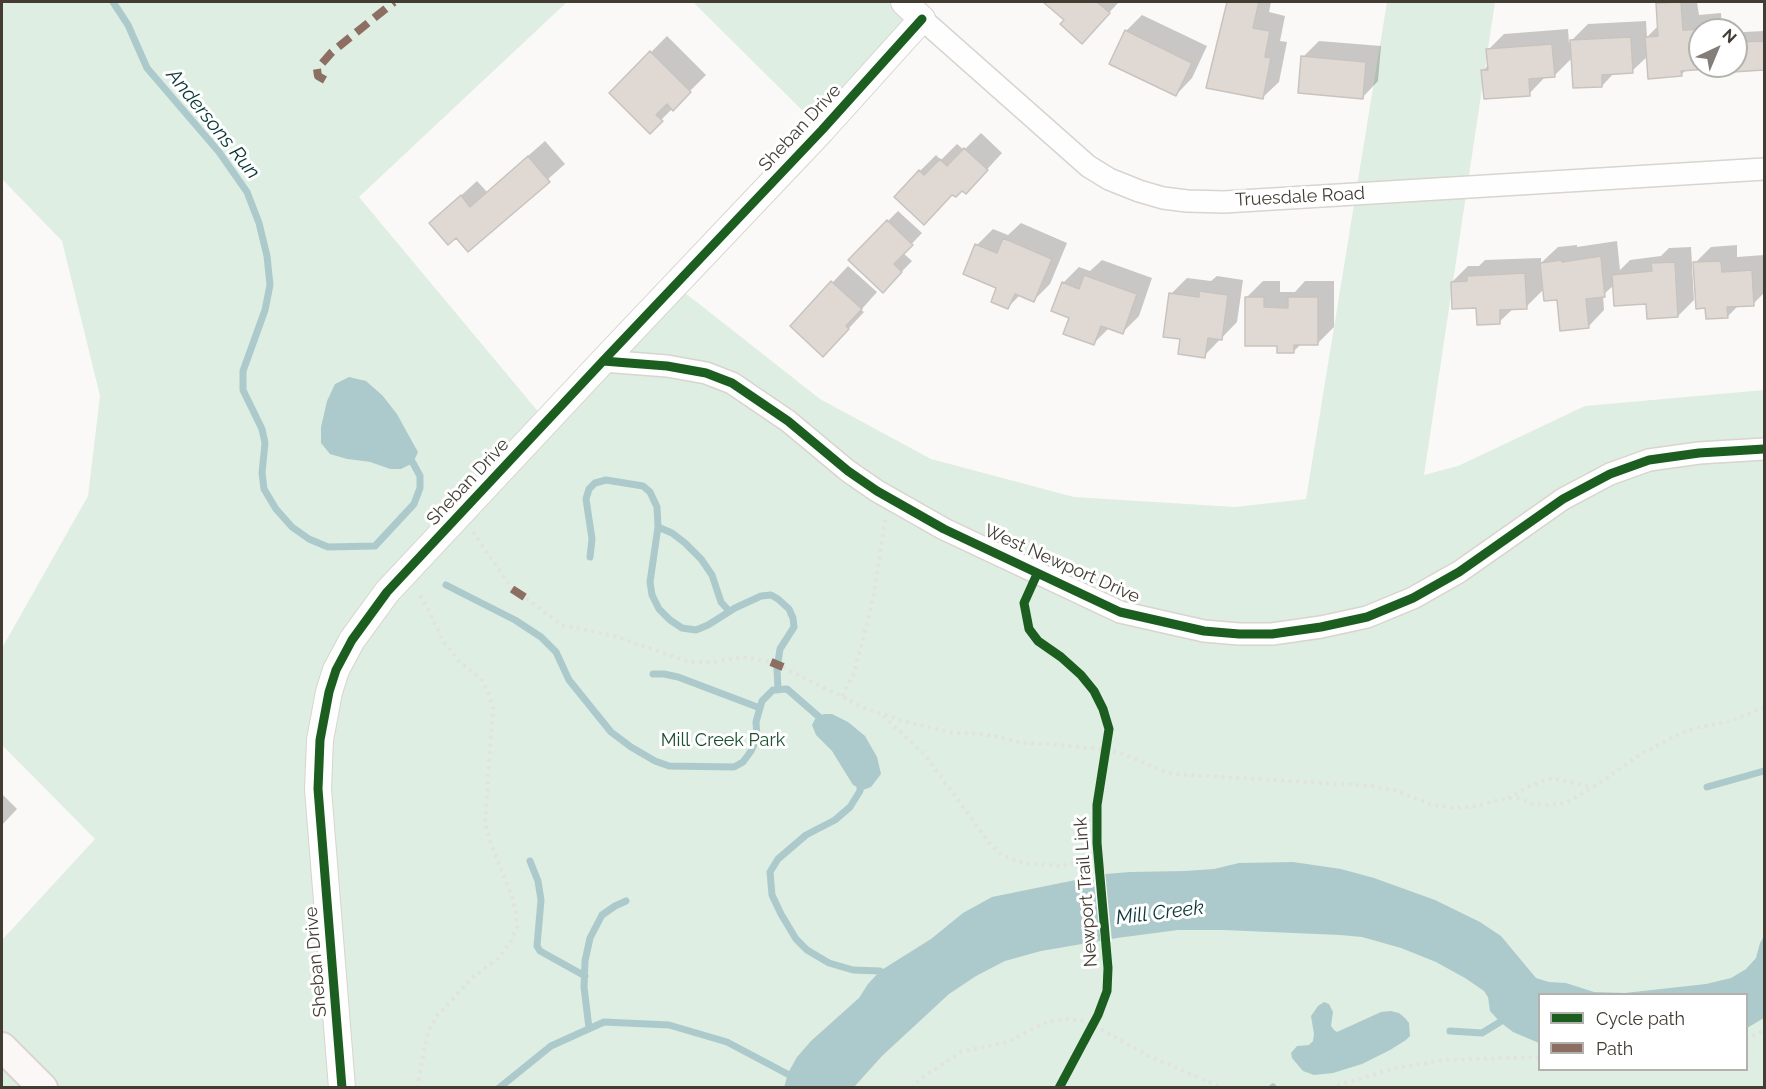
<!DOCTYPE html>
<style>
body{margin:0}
#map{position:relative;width:1766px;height:1089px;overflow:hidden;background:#fbf9f7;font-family:Raleway,sans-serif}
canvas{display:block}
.frame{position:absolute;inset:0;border:3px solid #423c32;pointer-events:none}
.legend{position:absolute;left:1538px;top:993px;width:210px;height:78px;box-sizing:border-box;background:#fff;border:2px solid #b3b1ad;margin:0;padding:8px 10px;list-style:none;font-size:18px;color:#423c32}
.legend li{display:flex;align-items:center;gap:12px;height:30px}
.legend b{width:30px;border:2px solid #b3b1ad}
.north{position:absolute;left:1688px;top:18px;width:60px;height:60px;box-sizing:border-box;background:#fff;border:2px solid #b3b1ad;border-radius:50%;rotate:44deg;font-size:16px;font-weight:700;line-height:24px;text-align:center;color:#423c32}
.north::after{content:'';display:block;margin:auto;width:21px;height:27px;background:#837e77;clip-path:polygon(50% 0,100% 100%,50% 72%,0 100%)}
</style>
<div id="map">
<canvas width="1766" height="1089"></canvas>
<div class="frame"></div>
<ul class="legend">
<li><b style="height:8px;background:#1b5e20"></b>Cycle path</li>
<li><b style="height:8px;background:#8d6e63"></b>Path</li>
</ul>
<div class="north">N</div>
</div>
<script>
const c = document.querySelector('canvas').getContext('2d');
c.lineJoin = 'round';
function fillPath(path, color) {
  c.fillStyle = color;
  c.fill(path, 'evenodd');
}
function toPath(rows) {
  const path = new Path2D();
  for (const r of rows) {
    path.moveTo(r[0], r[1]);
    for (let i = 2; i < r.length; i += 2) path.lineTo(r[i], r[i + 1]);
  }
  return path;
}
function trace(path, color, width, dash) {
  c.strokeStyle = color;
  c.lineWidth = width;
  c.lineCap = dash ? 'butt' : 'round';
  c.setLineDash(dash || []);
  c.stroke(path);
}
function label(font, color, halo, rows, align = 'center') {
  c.font = font + ' Raleway,sans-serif';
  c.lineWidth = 6;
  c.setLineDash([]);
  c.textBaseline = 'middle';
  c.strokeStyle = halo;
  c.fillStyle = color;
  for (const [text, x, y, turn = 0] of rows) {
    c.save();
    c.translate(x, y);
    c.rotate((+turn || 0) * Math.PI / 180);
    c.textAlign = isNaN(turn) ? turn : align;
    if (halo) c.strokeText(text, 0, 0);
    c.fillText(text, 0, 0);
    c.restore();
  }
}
const green = toPath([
 [2,2,567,2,359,197,546,421,675,285,820,399,931,459,1074,497,1235,507,1306,499,1387,2,1495,2,1424,475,1458,466,1585,406,1764,390,1764,1087,2,1087,2,940,95,839,2,745,2,648,88,496,100,396,62,241,2,179],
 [383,396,397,414,418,452,390,469,370,462,347,459],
 [1540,994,1746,994,1746,1070,1540,1070],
 [693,2,904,2,922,19,822,130]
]);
const water = toPath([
 [349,377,366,381,383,396,397,414,418,452,413,463,401,469,390,469,370,462,347,459,330,454,321,443,321,427,327,401,335,384],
 [824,714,832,714,848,722,865,736,877,757,881,774,871,787,863,790,853,785,832,751,816,735,812,725,815,719],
 [1293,862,1341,869,1374,878,1435,900,1480,922,1501,936,1536,978,1549,982,1566,983,1594,992,1625,993,1706,984,1731,978,1746,969,1756,958,1760,943,1764,936,1764,1018,1747,1028,1746,994,1540,994,1539,1043,1513,1032,1500,1022,1490,1011,1488,997,1484,991,1465,978,1436,962,1401,948,1362,937,1340,935,1223,930,1178,930,1117,938,1041,951,1005,961,976,976,949,994,882,1056,854,1087,784,1088,788,1073,797,1057,811,1041,859,998,868,984,880,971,931,939,963,913,992,897,1105,874,1130,872,1185,871,1214,869,1239,863],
 [1324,1002,1329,1004,1333,1012,1331,1026,1334,1030,1337,1032,1381,1012,1391,1011,1399,1013,1405,1018,1409,1023,1410,1036,1406,1040,1390,1050,1362,1064,1333,1073,1314,1075,1303,1071,1292,1058,1291,1053,1297,1046,1309,1045,1313,1041,1314,1034,1311,1016,1318,1006]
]);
const pier = toPath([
 [1105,872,1112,942,1101,944,1093,874]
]);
const shadow = toPath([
 [1045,2,1119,2,1092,31,1066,20],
 [1228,2,1271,2,1269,12,1285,16,1280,41,1287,42,1279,82,1262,98,1219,46],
 [1660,2,1697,2,1699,15,1721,13,1722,30,1700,30,1700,66,1709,66,1708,68,1687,69,1681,75,1648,56,1632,71,1615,72,1602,86,1572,58,1554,76,1545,77,1529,94,1483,71,1489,64,1488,50,1504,34,1568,29,1569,43,1588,24,1646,21,1647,37,1659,25,1657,4],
 [1142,15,1207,46,1192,78,1176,95,1126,31],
 [1764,31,1764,69,1735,70,1736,40,1744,32],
 [667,36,706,75,650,131,611,93],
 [1319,41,1381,46,1378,81,1362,98,1303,57],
 [981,133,1002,153,981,176,953,193,940,207,920,171,936,155,941,160,957,144,964,150],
 [545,141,565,164,468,250,456,236,431,223,477,181,487,192],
 [898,211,922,233,903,253,912,261,883,291,888,221],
 [1021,223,1067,243,1050,284,1034,300,1021,294,1008,307,977,245,993,229,1008,235],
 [1617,241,1620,270,1630,260,1661,256,1669,248,1691,247,1694,300,1678,316,1614,285,1603,295,1604,310,1588,327,1558,298,1544,289,1526,307,1514,308,1499,322,1478,306,1452,282,1468,266,1479,266,1485,260,1541,258,1541,263,1558,247,1577,245,1577,247],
 [1737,245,1737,257,1764,255,1764,293,1753,304,1739,305,1727,317,1706,307,1695,263,1711,247],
 [1102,260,1152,278,1139,316,1123,332,1110,327,1094,343,1071,317,1063,283,1079,267,1090,271],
 [848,266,877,292,861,310,864,312,839,339,792,326],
 [1217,276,1243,280,1237,322,1204,356,1182,338,1171,294,1187,278,1211,281],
 [1263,281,1280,281,1280,292,1295,292,1305,281,1334,281,1334,327,1318,343,1301,344,1293,352,1279,345,1246,298],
 [2,794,17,809,2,825]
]);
const stream = toPath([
 [113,2,128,25,147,68,219,152,247,192,259,223,267,256,270,285,265,310,243,371,243,390,262,429,265,443,262,473,264,489,276,509,292,527,309,539,328,547,375,546,414,504,420,488,420,476,413,463],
 [658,527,672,533,685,543,701,559,712,575,721,602,729,611],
 [590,557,592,539,586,499,589,489,595,483,606,480,643,486,650,492,657,507,658,527,650,582,652,595,659,609,670,620,682,628,696,630,708,625,735,608,761,596,771,595,778,599,789,609,793,618,794,627,780,649,777,669,778,690],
 [446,585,515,620,541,637,556,652,569,680,611,732,631,747,655,761,669,766,734,767,743,762,751,751,757,738,756,722,762,701,773,690,787,689,826,723],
 [653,674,664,674,678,677,760,708],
 [860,782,860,791,850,807,835,820,806,835,778,859,770,872,772,895,781,914,796,939,807,950,829,963,853,970,880,971,885,977],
 [1707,787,1764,771],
 [530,861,538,881,541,900,537,946,540,951,585,976],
 [589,1028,584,987,585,961,590,938,602,915,615,906,626,901],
 [1450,1031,1482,1033,1500,1022],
 [499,1088,551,1046,604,1022,669,1025,727,1042,795,1078],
 [1272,1088,1273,1087]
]);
const building = toPath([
 [1043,2,1097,2,1110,13,1082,44,1060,24,1064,20,1043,2],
 [1227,2,1259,2,1253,28,1270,31,1265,57,1271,58,1263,99,1206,88,1227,2],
 [1681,2,1683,30,1706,29,1700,30,1700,66,1708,66,1708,69,1681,71,1682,76,1648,79,1645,37,1658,36,1656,3,1681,2],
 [1125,30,1192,63,1176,96,1109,64,1125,30],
 [1631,37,1633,73,1602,75,1602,87,1573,88,1570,40,1631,37],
 [1764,41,1764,70,1733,72,1733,66,1736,66,1736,42,1764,41],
 [1552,44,1555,77,1529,79,1530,96,1484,99,1481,70,1488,70,1486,49,1552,44],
 [650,51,691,92,673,111,667,104,656,115,663,121,650,134,609,93,650,51],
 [1301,56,1366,62,1363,99,1298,93,1301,56],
 [964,148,988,170,966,194,962,191,956,197,952,195,924,225,894,197,919,170,924,175,940,159,947,166,964,148],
 [528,156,550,182,468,252,456,238,448,245,429,223,461,195,470,207,528,156],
 [887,220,913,245,894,264,902,272,883,293,848,260,887,220],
 [1003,238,1052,259,1034,302,1015,294,1008,309,991,302,996,288,963,274,975,244,997,253,1003,238],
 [1601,256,1605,297,1586,299,1589,328,1560,331,1557,300,1544,301,1540,263,1562,260,1562,262,1601,256],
 [1721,261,1722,272,1752,270,1754,306,1727,307,1728,318,1706,319,1705,308,1696,309,1693,262,1721,261],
 [1675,262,1678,317,1647,319,1646,304,1614,306,1612,275,1652,271,1651,263,1675,262],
 [1525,273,1527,309,1500,310,1500,324,1477,325,1476,308,1452,309,1451,282,1467,281,1467,276,1525,273],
 [1084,275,1137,294,1123,334,1101,326,1094,345,1063,334,1069,318,1051,311,1062,282,1079,289,1084,275],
 [831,281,862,309,846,326,849,329,823,357,790,326,831,281],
 [1199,291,1228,295,1222,340,1208,338,1205,358,1178,354,1180,339,1163,337,1169,293,1199,297,1199,291],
 [1245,297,1264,297,1264,307,1288,308,1288,297,1318,297,1318,345,1294,345,1294,353,1277,353,1277,346,1245,346,1245,297]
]);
const path = toPath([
 [473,532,512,589],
 [526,598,562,625,614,636,690,662,714,662,743,657,771,662],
 [783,667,864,708,907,722,954,733,984,734,1024,743,1050,744,1107,750,1124,754,1165,772,1173,774,1372,786,1394,790,1433,805,1456,808,1476,806,1507,798,1518,798,1533,804,1551,805,1566,803,1601,782,1638,756,1677,735,1695,728,1731,721,1764,707],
 [842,696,853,675,861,647,874,594,885,520],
 [883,716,925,755,990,844,1003,856,1024,863,1061,866,1097,858],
 [1508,798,1532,785,1552,778,1591,787],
 [1746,1040,1764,1030],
 [417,1088,428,1031,437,1016,472,978,497,959,510,943,517,927,516,913,512,897,490,841,485,822,493,708,488,693,482,680,459,661,443,641,426,605,418,593],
 [911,1088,923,1077,961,1052,1007,1042,1047,1022,1062,1019,1080,1020,1093,1025,1151,1057,1223,1088],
 [1330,1088,1391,1069,1444,1060,1540,1057]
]);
const minor = toPath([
 [922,19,1088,166,1109,179,1139,191,1163,198,1187,201,1224,202,1764,169],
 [603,361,667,366,706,373,732,383,788,421,848,471,877,491,944,529,1120,612,1204,631,1239,634,1272,634,1321,627,1367,617,1413,598,1459,572,1563,499,1610,474,1649,460,1699,453,1764,449]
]);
const tertiary = toPath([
 [342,1088,318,789,320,740,329,692,336,670,352,640,387,592,603,361,822,130,922,19,904,2]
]);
const secondary = toPath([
 [2,1047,43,1088]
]);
const quiet = toPath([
 [325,80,318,76,317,69,332,52,394,2],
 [512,589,526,598],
 [771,662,783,667]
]);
const cycleway = toPath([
 [603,361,667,366,706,373,732,383,788,421,848,471,877,491,944,529,1120,612,1204,631,1239,634,1272,634,1321,627,1367,617,1413,598,1459,572,1563,499,1610,474,1649,460,1699,453,1764,449],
 [1037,574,1024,603,1029,629,1038,641,1061,657,1081,675,1094,691,1103,709,1109,729,1097,805,1097,843,1108,968,1107,991,1098,1015,1059,1088],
 [342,1088,318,789,320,740,329,692,336,670,352,640,387,592,603,361,822,130,922,19]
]);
const streetNames = [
 ["Sheban Drive",800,128,-47],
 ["Truesdale Road",1300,197,-3],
 ["Sheban Drive",468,482,-47],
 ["West Newport Drive",1062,564,24],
 ["Newport Trail Link",1086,892,-94],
 ["Sheban Drive",316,962,-95]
];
const parkNames = [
 ["Mill Creek Park",723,741]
];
const waterNames = [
 ["Andersons Run",213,124,51],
 ["Mill Creek",1160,913,-7]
];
fillPath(green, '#dfeee2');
fillPath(water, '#accacb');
fillPath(pier, '#fbf9f7');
fillPath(shadow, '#0003');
trace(stream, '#accacb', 7);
fillPath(building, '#e0d9d3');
trace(building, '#c8c3be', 1.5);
trace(minor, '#d8d4ce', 24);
trace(tertiary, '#d8d4ce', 28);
trace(secondary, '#d8d4ce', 32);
trace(path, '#e2e2e1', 4, [3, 4.5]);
trace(minor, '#fefefe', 21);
trace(tertiary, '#fefefe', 26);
trace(secondary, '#faf7f6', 28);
trace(quiet, '#8d6e63', 8, [15, 8]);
trace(cycleway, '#1b5e20', 9);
label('18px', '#423c32', '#fff', streetNames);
label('18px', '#1b4e2f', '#fff', parkNames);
label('italic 20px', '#093637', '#fff', waterNames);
</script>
